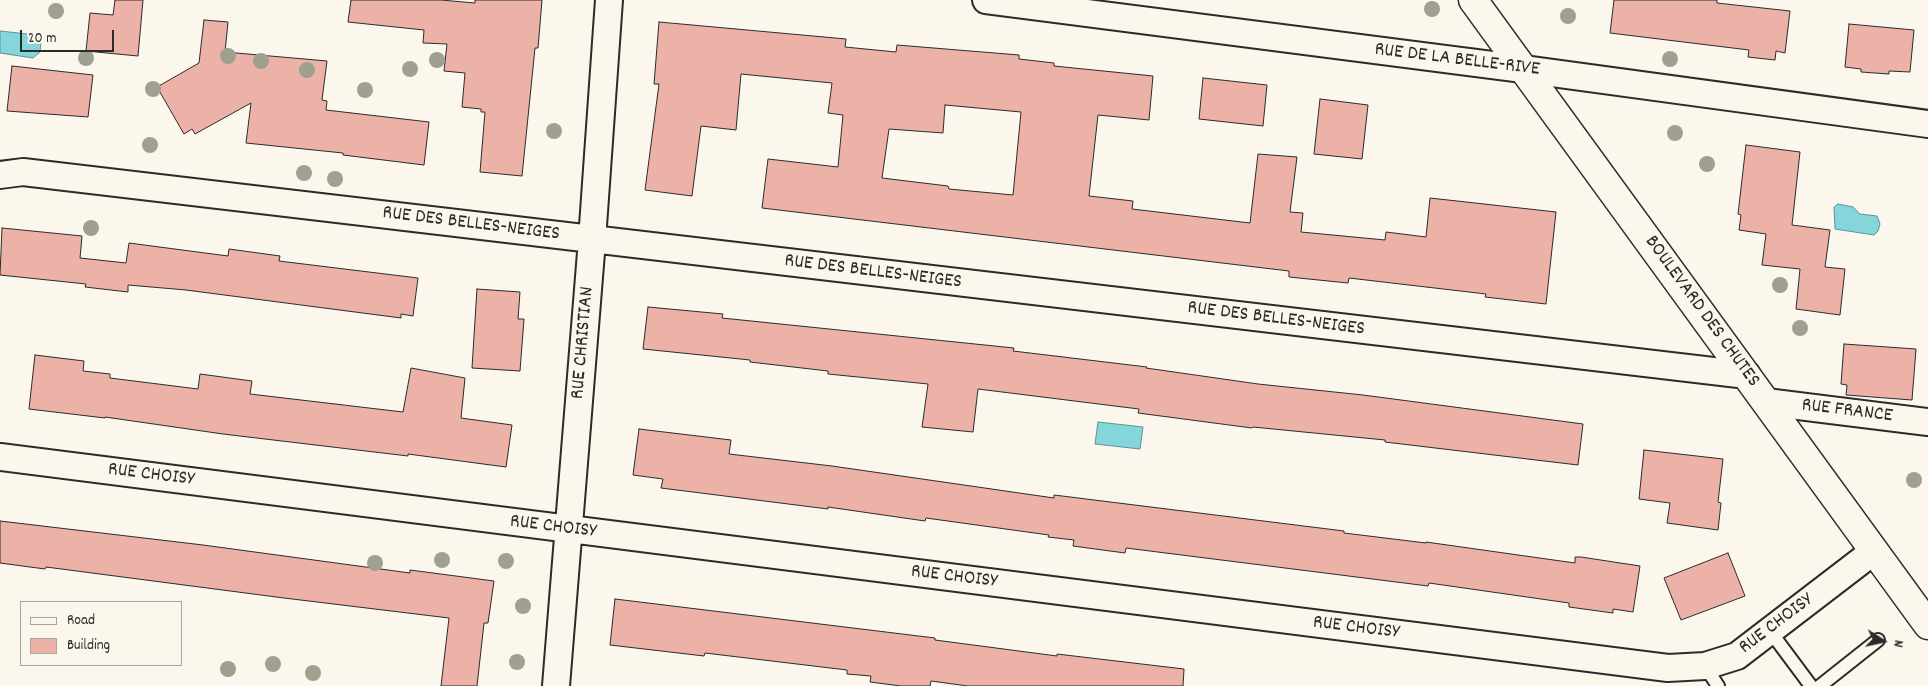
<!DOCTYPE html>
<style>
body{margin:0}
#map{position:relative;width:1928px;height:686px;overflow:hidden;background:#fbf7ec;font-family:Dekko,sans-serif}
canvas{display:block}
.legend{position:absolute;left:20px;top:601px;width:162px;height:65px;box-sizing:border-box;background:#fbf7ec;border:1px solid #a8a59f;margin:0;padding:6px 9px;list-style:none;font-size:15px;color:#2b2b2b}
.legend li{display:flex;align-items:center;gap:10px;height:25px}
.legend b{width:25px;border:1px solid #a8a59f}
.north{position:absolute;left:1858px;top:616px;width:50px;height:50px;-webkit-text-stroke:4px #fbf7ec;paint-order:stroke;rotate:100deg;font-size:14px;font-weight:700;line-height:20px;text-align:center;color:#2b2b2b}
.north::after{content:'';display:block;margin:auto;width:18px;height:22px;background:#2b2b2b;clip-path:polygon(50% 0,100% 100%,50% 72%,0 100%)}
.scale{position:absolute;left:20px;top:30px;width:94px;height:22px;box-sizing:border-box;border:2px solid #2b2b2b;border-top:0;padding-left:6px;font-size:15px;line-height:18px;white-space:nowrap;color:#2b2b2b;-webkit-text-stroke:4px #fbf7ec;paint-order:stroke}
</style>
<div id="map">
<canvas width="1928" height="686"></canvas>
<ul class="legend">
<li><b style="height:6px;background:#fbf7ec"></b>Road</li>
<li><b style="height:14px;background:#ecb2a7"></b>Building</li>
</ul>
<div class="north">N</div>
<div class="scale">20 m</div>
</div>
<script>
const c = document.querySelector('canvas').getContext('2d');
c.lineJoin = 'round';
function fillPath(path, color) {
  c.fillStyle = color;
  c.fill(path, 'evenodd');
}
function toPath(rows) {
  const path = new Path2D();
  for (const r of rows) {
    path.moveTo(r[0], r[1]);
    for (let i = 2; i < r.length; i += 2) path.lineTo(r[i], r[i + 1]);
  }
  return path;
}
function trace(path, color, width, dash) {
  c.strokeStyle = color;
  c.lineWidth = width;
  c.lineCap = dash ? 'butt' : 'round';
  c.setLineDash(dash || []);
  c.stroke(path);
}
function label(font, color, halo, rows, align = 'center') {
  c.font = font + ' Dekko,sans-serif';
  c.lineWidth = 4;
  c.setLineDash([]);
  c.textBaseline = 'middle';
  c.strokeStyle = halo;
  c.fillStyle = color;
  for (const [text, x, y, turn = 0] of rows) {
    c.save();
    c.translate(x, y);
    c.rotate((+turn || 0) * Math.PI / 180);
    c.textAlign = isNaN(turn) ? turn : align;
    if (halo) c.strokeText(text, 0, 0);
    c.fillText(text, 0, 0);
    c.restore();
  }
}
const water = toPath([
 [0,31,37,35,41,41,40,52,33,58,0,53,0,31],
 [1838,204,1853,207,1860,214,1877,216,1880,224,1878,231,1874,235,1835,229,1834,207,1838,204],
 [1098,422,1143,427,1140,449,1095,444,1098,422]
]);
const building = toPath([
 [115,0,143,0,138,56,86,51,90,13,113,15,115,0],
 [351,0,441,0,475,3,475,0,542,0,538,48,535,48,522,176,480,172,485,112,481,112,481,109,462,107,465,73,444,71,447,44,423,43,424,30,348,22,351,0],
 [1614,0,1717,0,1717,3,1790,11,1785,53,1776,51,1775,60,1748,57,1749,50,1610,33,1614,0],
 [204,20,228,22,225,52,327,61,322,100,327,101,326,110,429,122,424,165,343,155,343,153,246,143,251,103,195,134,192,129,184,134,157,87,199,63,204,20],
 [659,22,846,39,845,47,896,52,897,45,1019,55,1019,59,1054,63,1054,66,1153,76,1149,120,1098,115,1089,196,1133,201,1132,209,1250,223,1258,154,1297,157,1290,212,1303,213,1301,232,1385,240,1386,232,1426,237,1430,198,1556,212,1546,304,1485,297,1486,294,1349,278,1348,283,1289,277,1289,271,762,208,768,159,838,167,843,115,828,113,832,83,741,74,736,130,701,126,692,196,645,190,659,84,654,84,659,22],
 [945,105,1021,112,1013,195,949,189,948,186,882,178,889,129,943,133,945,105],
 [1849,24,1914,30,1910,72,1889,71,1889,74,1861,72,1861,69,1845,67,1849,24],
 [12,66,93,75,88,117,7,111,12,66],
 [1203,78,1267,85,1263,126,1199,119,1203,78],
 [1320,99,1368,105,1362,159,1314,154,1320,99],
 [1746,145,1800,152,1792,225,1830,230,1825,267,1845,269,1840,315,1796,309,1800,269,1762,265,1766,234,1739,230,1741,215,1738,214,1746,145],
 [2,228,82,236,80,258,126,263,129,243,228,256,229,249,280,256,279,261,418,278,413,316,401,314,401,318,186,290,128,285,128,292,85,287,86,284,0,275,2,228],
 [477,289,520,292,518,319,524,319,520,371,472,368,477,289],
 [648,307,723,314,722,318,1014,348,1013,351,1147,367,1146,368,1258,384,1363,395,1583,424,1578,465,1385,442,1385,440,1253,427,1252,428,1138,413,1139,409,978,389,973,432,922,427,928,384,828,374,828,371,750,362,750,360,643,349,648,307],
 [1844,344,1916,349,1912,400,1846,395,1847,385,1841,384,1844,344],
 [35,355,84,361,83,371,110,374,110,378,198,389,200,374,252,381,250,394,403,412,411,368,465,378,461,418,512,425,506,467,408,454,408,456,223,434,105,417,105,418,29,409,35,355],
 [639,429,731,440,729,454,832,466,1054,498,1054,495,1344,531,1344,533,1426,543,1426,542,1575,563,1575,557,1581,557,1640,566,1633,612,1613,609,1613,613,1569,607,1569,603,1429,583,1428,586,1126,548,1125,553,1073,546,1074,540,1048,537,1049,535,926,518,925,521,828,507,828,509,661,488,663,479,633,475,639,429],
 [1644,450,1723,459,1718,502,1721,503,1718,530,1667,523,1670,503,1639,499,1644,450],
 [0,521,203,545,410,573,410,570,494,581,488,623,484,623,477,686,441,686,449,618,284,598,46,567,45,569,0,563,0,521],
 [1728,553,1745,596,1681,620,1664,578,1728,553],
 [615,599,935,638,935,640,1057,656,1057,654,1184,669,1183,686,968,686,931,681,930,686,901,686,870,682,871,676,847,674,847,670,705,653,704,656,610,645,615,599]
]);
const service = toPath([
 [1770,631,1811,686],
 [1705,666,1718,686],
 [1820,686,1878,640]
]);
const minor = toPath([
 [986,0,1523,69,1928,124],
 [0,175,23,172,1747,375],
 [1766,402,1928,422],
 [0,457,1668,668,1705,666,1737,656,1874,551],
 [556,686,592,240,609,0]
]);
const tertiary = toPath([
 [1473,0,1928,625]
]);
const trees = [
 [1432,9],
 [56,11],
 [1568,16],
 [228,56],
 [86,58],
 [1670,59],
 [437,60],
 [261,61],
 [410,69],
 [307,70],
 [153,89],
 [365,90],
 [554,131],
 [1675,133],
 [150,145],
 [1707,164],
 [304,173],
 [335,179],
 [91,228],
 [1780,285],
 [1800,328],
 [1914,480],
 [442,560],
 [506,561],
 [375,563],
 [523,606],
 [517,662],
 [273,664],
 [228,669],
 [313,673]
];
const streetNames = [
 ["RUE DE LA BELLE-RIVE",1457,61,7],
 ["RUE DES BELLES-NEIGES",471,225,7],
 ["RUE DES BELLES-NEIGES",873,273,7],
 ["BOULEVARD DES CHUTES",1701,312,54],
 ["RUE DES BELLES-NEIGES",1276,320,7],
 ["RUE CHRISTIAN",584,343,-85],
 ["RUE FRANCE",1847,412,7],
 ["RUE CHOISY",151,476,7],
 ["RUE CHOISY",553,528,7],
 ["RUE CHOISY",954,578,7],
 ["RUE CHOISY",1777,625,-37],
 ["RUE CHOISY",1356,629,7]
];
fillPath(water, '#84d6db');
trace(water, '#609295', 1);
fillPath(building, '#ecb2a7');
trace(building, '#2b2b2b', 1);
trace(service, '#2b2b2b', 16);
trace(minor, '#2b2b2b', 30);
trace(tertiary, '#2b2b2b', 31);
trace(service, '#fbf7ec', 12);
trace(minor, '#fbf7ec', 26);
trace(tertiary, '#fbf7ec', 28);
c.fillStyle = '#a0a090';
for (const [x, y] of trees) {
  c.beginPath();
  c.arc(x, y, 8, 0, 2 * Math.PI);
  c.fill();
}
label('20px', '#2b2b2b', '#fbf7ec', streetNames);
</script>
